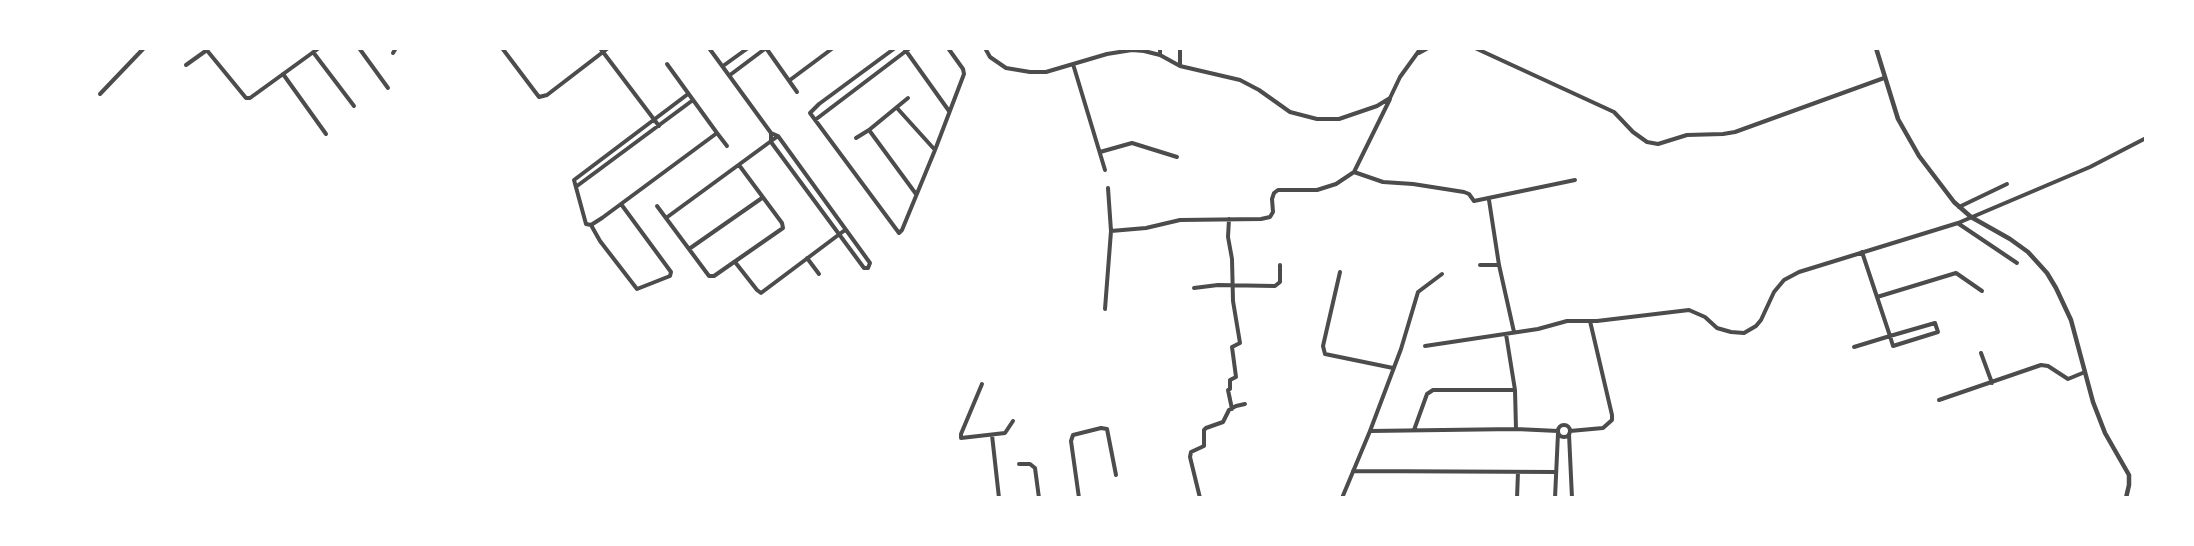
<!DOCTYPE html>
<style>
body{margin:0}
#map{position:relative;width:2194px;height:546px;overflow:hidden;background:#fff;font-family:Cabin,sans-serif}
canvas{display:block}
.frame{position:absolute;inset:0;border:50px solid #fff;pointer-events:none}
</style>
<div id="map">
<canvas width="2194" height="546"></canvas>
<div class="frame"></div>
</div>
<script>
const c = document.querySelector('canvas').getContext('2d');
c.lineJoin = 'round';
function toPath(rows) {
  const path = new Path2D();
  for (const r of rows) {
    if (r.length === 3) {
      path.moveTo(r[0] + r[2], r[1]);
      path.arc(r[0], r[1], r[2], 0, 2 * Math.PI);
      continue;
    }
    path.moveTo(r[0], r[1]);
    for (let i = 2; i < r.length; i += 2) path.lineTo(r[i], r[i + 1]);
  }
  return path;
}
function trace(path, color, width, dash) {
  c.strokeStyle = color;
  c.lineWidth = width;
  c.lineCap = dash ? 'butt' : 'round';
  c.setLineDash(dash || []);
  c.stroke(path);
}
const minor = toPath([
 [205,48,246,98,250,98,319,48],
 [359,48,388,88],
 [502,48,539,97,547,95,603,52,659,126],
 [600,48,603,52,608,48],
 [709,48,771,133,778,136,870,263,868,268],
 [895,48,819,104,810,113,899,233,902,230,935,150,964,74,963,69,948,48],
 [904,48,949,111],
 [985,48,990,57,1006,68,1030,72,1046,72,1107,54,1132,50,1144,51,1160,55,1180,66,1240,80,1259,90,1290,112,1317,119,1339,119,1377,106,1390,98,1400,77,1421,48],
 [1180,48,1180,65],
 [1475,48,1614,112,1633,132,1647,142,1658,144,1687,135,1723,134,1735,132,1884,78],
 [313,52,354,106],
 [393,53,396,48],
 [1419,53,1428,48],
 [1160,55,1160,48],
 [667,64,717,133,602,218,591,225,586,224,574,180,688,94],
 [1073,64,1105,170],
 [186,65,207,50],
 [723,66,748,48],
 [283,74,326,134],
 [730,75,766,48,797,92],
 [790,80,833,48],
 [100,94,144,48],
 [897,108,935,150],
 [815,120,910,48],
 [869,130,916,194],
 [717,133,727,146],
 [771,133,771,142,864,268,868,268],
 [856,138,869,130,908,98],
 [1100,152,1132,143,1177,157],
 [1354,172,1383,182,1413,184,1464,192,1469,194,1474,201,1575,180],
 [577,186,693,100],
 [1108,188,1111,231],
 [1489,200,1499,265,1514,332],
 [657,206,709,276,714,276,783,228,782,223,739,165],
 [1959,207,2007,184],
 [666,218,778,136],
 [1229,219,1228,237,1232,259,1233,301,1240,343,1232,347,1236,377,1230,380,1230,389,1228,390,1232,409],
 [1959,224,2017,263],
 [591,225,600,241,637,289,670,276,671,272,621,204],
 [689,249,762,198],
 [807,258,819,274],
 [735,262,757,290,761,293,845,230],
 [1480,265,1499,265],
 [1340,272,1323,346,1325,354,1393,368],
 [1442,274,1418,292,1401,349,1370,431,1516,429,1558,431],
 [1194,288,1218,285,1275,286,1280,282,1280,265],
 [1877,297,1956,273,1982,291],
 [1105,309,1111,231,1146,228,1180,220,1261,219,1270,217,1273,212,1272,199,1274,193,1278,190,1317,190,1336,184,1354,172,1390,99],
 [1506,334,1515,390,1516,429],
 [1425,346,1538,329,1567,321,1597,321,1689,310,1705,317,1717,328,1731,332,1744,333,1756,326,1761,320,1774,292,1784,280,1799,272,1958,223,2090,167,2146,138],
 [1854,347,1890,336,1935,323,1938,332,1893,346,1890,336,1862,252],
 [1981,353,1992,383],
 [982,384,961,434,961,438,1005,433,1013,421],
 [1939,400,2041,365,2048,366,2068,379,2085,372],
 [1564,431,6],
 [1414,430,1427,394,1433,390,1515,390],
 [1570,431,1603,428,1612,420,1612,415,1590,321],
 [1569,434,1572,498],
 [992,435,999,498],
 [1019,464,1030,464,1035,468,1039,498],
 [1353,471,1556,472],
 [1079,498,1071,441,1073,435,1101,428,1107,429,1116,475],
 [1200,498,1190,457,1191,452,1204,446,1204,430,1206,428,1223,422,1229,410,1236,406,1245,404],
 [1342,498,1370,431],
 [1517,498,1518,472],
 [1555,498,1558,433]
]);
const tertiary = toPath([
 [1876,48,1898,119,1919,156,1954,202,1971,217,2010,239,2028,252,2047,273,2056,288,2071,320,2093,402,2105,433,2129,475,2129,485,2126,498]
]);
trace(minor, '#4c4c4c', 4);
trace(tertiary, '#4c4c4c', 4.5);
</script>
